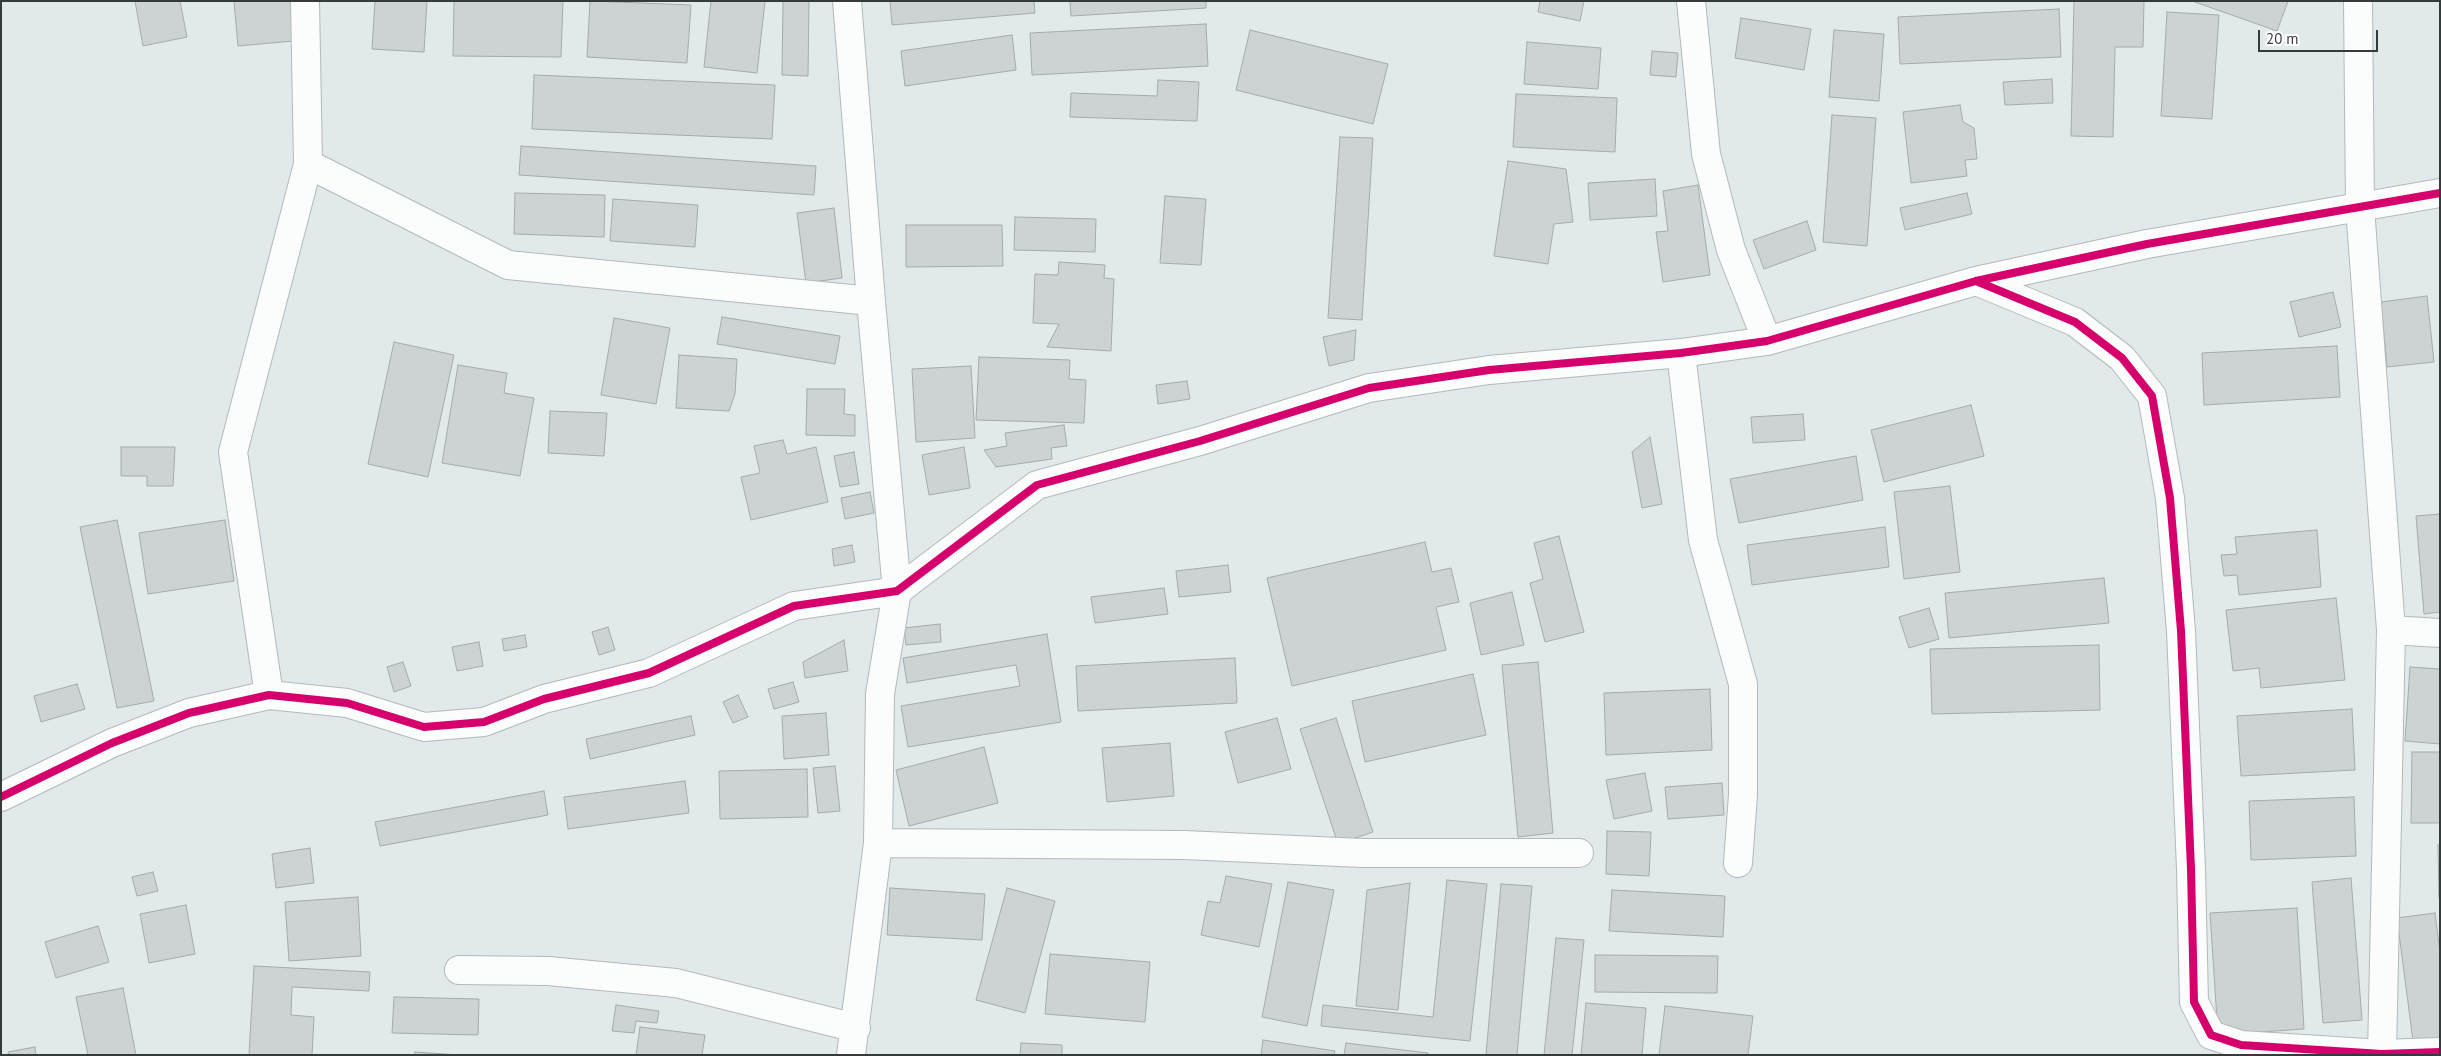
<!DOCTYPE html>
<style>
body{margin:0}
#map{position:relative;width:2441px;height:1056px;overflow:hidden;background:#e2e9ea;font-family:"PT Sans",sans-serif}
canvas{display:block}
.frame{position:absolute;inset:0;border:2px solid #353a3b;pointer-events:none}
.scale{position:absolute;left:2258px;top:30px;width:120px;height:22px;box-sizing:border-box;border:2px solid #353a3b;border-top:0;padding-left:6px;font-size:15px;line-height:18px;white-space:nowrap;color:#353a3b;-webkit-text-stroke:4px #fff;paint-order:stroke}
</style>
<div id="map">
<canvas width="2441" height="1056"></canvas>
<div class="frame"></div>
<div class="scale">20 m</div>
</div>
<script>
const c = document.querySelector('canvas').getContext('2d');
c.lineJoin = 'round';
function fillPath(path, color) {
  c.fillStyle = color;
  c.fill(path, 'evenodd');
}
function toPath(rows) {
  const path = new Path2D();
  for (const r of rows) {
    path.moveTo(r[0], r[1]);
    for (let i = 2; i < r.length; i += 2) path.lineTo(r[i], r[i + 1]);
  }
  return path;
}
function trace(path, color, width, dash) {
  c.strokeStyle = color;
  c.lineWidth = width;
  c.lineCap = dash ? 'butt' : 'round';
  c.setLineDash(dash || []);
  c.stroke(path);
}
const building = toPath([
 [135,1,180,1,187,37,143,46,135,1],
 [234,1,301,1,304,40,238,46,234,1],
 [375,1,427,1,424,52,372,49,375,1],
 [454,1,563,1,561,57,453,56,454,1],
 [590,1,691,5,687,63,587,57,590,1],
 [711,1,765,1,757,73,704,67,711,1],
 [783,1,809,1,808,76,782,75,783,1],
 [890,1,1034,1,1035,13,892,25,890,1],
 [1070,1,1206,1,1206,8,1071,16,1070,1],
 [1540,1,1584,1,1580,21,1538,12,1540,1],
 [2074,1,2144,1,2143,47,2115,47,2113,137,2071,136,2074,1],
 [2192,1,2288,1,2277,31,2192,1],
 [2059,9,2061,57,1900,64,1898,17,2059,9],
 [2167,12,2219,15,2212,119,2161,116,2167,12],
 [1741,18,1811,29,1804,70,1735,58,1741,18],
 [1206,24,1208,66,1032,75,1030,33,1206,24],
 [1250,30,1388,64,1373,124,1236,90,1250,30],
 [1834,30,1884,34,1879,101,1829,97,1834,30],
 [1012,35,1016,70,905,86,901,51,1012,35],
 [1527,42,1601,48,1598,89,1524,84,1527,42],
 [1652,51,1678,53,1676,77,1650,75,1652,51],
 [534,75,775,85,772,139,532,129,534,75],
 [2052,79,2053,103,2005,105,2003,82,2052,79],
 [1158,80,1199,82,1197,121,1070,117,1071,93,1157,96,1158,80],
 [1516,94,1617,98,1615,152,1513,147,1516,94],
 [1960,105,1963,122,1974,128,1977,159,1965,160,1967,176,1911,183,1903,112,1960,105],
 [1832,115,1876,118,1867,246,1823,242,1832,115],
 [1340,137,1373,138,1362,320,1328,318,1340,137],
 [521,146,816,166,814,195,519,175,521,146],
 [1508,161,1566,169,1573,222,1554,224,1548,264,1494,256,1508,161],
 [1655,179,1657,216,1590,220,1588,183,1655,179],
 [1698,185,1710,275,1663,282,1656,232,1668,231,1663,191,1698,185],
 [515,193,605,195,604,237,514,234,515,193],
 [1967,193,1972,214,1905,230,1900,208,1967,193],
 [1165,196,1206,199,1201,265,1160,263,1165,196],
 [613,199,698,205,695,247,610,241,613,199],
 [834,208,842,278,806,283,797,213,834,208],
 [1015,217,1096,219,1095,252,1014,250,1015,217],
 [1807,221,1816,250,1764,269,1753,240,1807,221],
 [906,225,1002,225,1003,266,906,267,906,225],
 [1059,262,1105,265,1104,278,1114,279,1111,351,1047,347,1059,324,1033,323,1035,274,1058,275,1059,262],
 [2333,292,2341,327,2299,337,2290,302,2333,292],
 [2427,296,2434,362,2387,367,2381,302,2427,296],
 [722,317,840,336,835,364,717,344,722,317],
 [614,318,670,328,656,404,601,395,614,318],
 [1356,330,1354,360,1329,366,1323,337,1356,330],
 [394,342,454,355,428,477,368,464,394,342],
 [2337,346,2340,397,2204,405,2202,353,2337,346],
 [679,355,737,359,735,394,729,411,676,408,679,355],
 [979,357,1070,360,1069,379,1086,380,1084,423,976,420,979,357],
 [458,365,507,373,504,393,534,398,520,476,442,463,458,365],
 [971,366,975,438,916,442,912,369,971,366],
 [1187,381,1190,399,1158,404,1156,385,1187,381],
 [807,389,845,389,844,414,855,415,855,436,806,435,807,389],
 [1971,405,1984,456,1884,482,1871,430,1971,405],
 [550,411,607,413,604,456,548,453,550,411],
 [1803,414,1805,440,1753,443,1751,417,1803,414],
 [1064,425,1067,446,1051,448,1052,459,996,467,984,450,1007,446,1005,433,1064,425],
 [1650,437,1662,504,1642,508,1632,452,1650,437],
 [783,440,787,454,816,447,828,502,751,520,741,477,760,473,754,446,783,440],
 [121,447,175,447,173,486,147,486,147,476,121,476,121,447],
 [964,447,970,488,929,495,922,455,964,447],
 [854,452,859,484,840,487,834,456,854,452],
 [1856,456,1863,500,1739,523,1730,479,1856,456],
 [1950,486,1960,572,1904,579,1894,492,1950,486],
 [870,492,874,513,845,519,841,498,870,492],
 [2440,514,2440,612,2424,614,2416,516,2440,514],
 [117,520,154,701,117,708,80,527,117,520],
 [225,520,234,581,148,594,139,533,225,520],
 [1885,527,1889,567,1752,585,1747,545,1885,527],
 [2317,530,2321,587,2239,595,2237,575,2224,576,2221,555,2237,554,2235,537,2317,530],
 [1559,536,1584,632,1545,642,1530,583,1543,579,1534,543,1559,536],
 [1425,542,1432,572,1451,568,1459,602,1436,607,1446,650,1292,686,1267,578,1425,542],
 [852,545,855,562,834,566,832,549,852,545],
 [1228,565,1231,592,1179,597,1176,571,1228,565],
 [2104,578,2109,623,1949,638,1945,593,2104,578],
 [1164,588,1168,614,1095,623,1091,597,1164,588],
 [1512,592,1524,645,1481,655,1470,603,1512,592],
 [2336,598,2345,680,2261,688,2259,668,2233,671,2226,610,2336,598],
 [1929,608,1939,639,1909,648,1899,617,1929,608],
 [940,624,941,642,906,645,904,628,940,624],
 [608,627,615,650,599,655,592,632,608,627],
 [1047,634,1061,722,908,747,901,706,1020,686,1016,665,907,683,903,658,1047,634],
 [525,635,527,647,504,651,502,639,525,635],
 [844,640,848,671,805,678,803,662,844,640],
 [479,642,483,666,457,671,452,647,479,642],
 [2099,645,2100,710,1932,714,1930,649,2099,645],
 [1235,658,1237,703,1078,711,1076,666,1235,658],
 [403,662,411,686,394,692,387,667,403,662],
 [1538,662,1553,833,1518,837,1502,665,1538,662],
 [2410,667,2440,669,2440,744,2405,741,2410,667],
 [1473,674,1486,735,1365,762,1352,701,1473,674],
 [793,682,799,702,774,709,768,689,793,682],
 [77,684,85,709,41,722,34,696,77,684],
 [1710,689,1712,750,1606,755,1604,693,1710,689],
 [738,695,748,717,733,723,723,702,738,695],
 [2352,709,2355,770,2241,776,2237,716,2352,709],
 [826,713,829,755,784,759,782,716,826,713],
 [691,716,695,735,590,759,586,739,691,716],
 [1277,718,1291,769,1238,783,1225,732,1277,718],
 [1336,718,1373,832,1338,844,1300,729,1336,718],
 [1170,743,1174,796,1107,802,1102,748,1170,743],
 [984,747,998,803,909,826,896,770,984,747],
 [2412,752,2440,752,2440,823,2411,823,2412,752],
 [835,766,840,811,818,813,813,768,835,766],
 [807,769,808,817,720,819,719,771,807,769],
 [1645,773,1652,811,1614,819,1606,780,1645,773],
 [685,781,689,813,568,829,564,797,685,781],
 [1722,783,1724,815,1668,819,1665,787,1722,783],
 [544,791,548,815,380,846,375,822,544,791],
 [2354,797,2356,856,2251,860,2249,801,2354,797],
 [1607,831,1651,832,1649,876,1606,874,1607,831],
 [2438,845,2440,845,2440,898,2439,898,2438,845],
 [310,848,314,883,276,888,272,854,310,848],
 [153,872,158,891,137,896,132,877,153,872],
 [1226,876,1272,884,1259,947,1201,935,1208,901,1220,903,1226,876],
 [2351,878,2362,1020,2323,1023,2312,882,2351,878],
 [1447,880,1487,884,1470,1041,1321,1026,1323,1005,1433,1017,1447,880],
 [1288,882,1334,890,1307,1026,1262,1017,1288,882],
 [1410,883,1398,1010,1356,1006,1367,890,1410,883],
 [1501,884,1532,886,1517,1055,1486,1055,1501,884],
 [890,888,985,894,982,940,887,935,890,888],
 [1007,888,1055,901,1025,1013,976,1000,1007,888],
 [1612,890,1725,896,1723,937,1609,931,1612,890],
 [358,897,361,956,289,961,285,902,358,897],
 [186,905,195,954,149,963,140,914,186,905],
 [2297,908,2304,1029,2218,1035,2210,913,2297,908],
 [2435,913,2440,952,2440,1038,2413,1041,2397,918,2435,913],
 [98,926,109,962,56,978,45,942,98,926],
 [1556,938,1584,940,1572,1055,1544,1055,1556,938],
 [1050,954,1150,962,1145,1022,1045,1014,1050,954],
 [1595,955,1718,956,1717,993,1595,992,1595,955],
 [254,966,370,972,369,991,292,987,291,1015,314,1017,312,1055,249,1055,254,966],
 [123,988,136,1055,88,1055,76,997,123,988],
 [394,997,479,999,478,1035,392,1033,394,997],
 [1586,1003,1646,1008,1642,1055,1581,1055,1586,1003],
 [616,1005,659,1011,657,1023,636,1021,634,1033,612,1031,616,1005],
 [1665,1006,1753,1016,1748,1055,1659,1055,1665,1006],
 [640,1027,705,1035,702,1055,636,1055,640,1027],
 [1263,1040,1335,1051,1334,1055,1261,1055,1263,1040],
 [1021,1043,1062,1045,1062,1055,1020,1055,1021,1043],
 [1346,1043,1428,1053,1427,1055,1344,1055,1346,1043],
 [35,1047,36,1055,9,1055,8,1052,35,1047],
 [415,1052,459,1055,415,1055,415,1052]
]);
const minor = toPath([
 [847,1,871,301,897,591,880,694,878,843,851,1055],
 [1691,1,1706,154,1731,250,1767,341],
 [2358,1,2360,207,2391,630,2382,1055],
 [308,164,508,265,871,301],
 [1976,281,2075,322,2122,358,2152,396,2170,498,2181,631,2191,869,2194,1002,2211,1035,2241,1045,2382,1054,2440,1052],
 [1681,353,1703,540,1743,684,1743,795,1738,863],
 [2391,630,2440,633],
 [269,695,233,452,308,164,305,1],
 [1,797,112,743,189,713,269,695,347,703,424,727,484,722,544,699,649,673,794,606,897,591,1037,485,1200,441,1369,388,1489,370,1681,353,1767,341,1976,281,2147,244,2440,193],
 [878,843,1184,845,1362,853,1579,853],
 [459,970,548,971,676,983,856,1028]
]);
const cycleway = toPath([
 [1976,281,2075,322,2122,358,2152,396,2170,498,2181,631,2191,869,2194,1002,2211,1035,2241,1045,2382,1054,2440,1052],
 [1,797,112,743,189,713,269,695,347,703,424,727,484,722,544,699,649,673,794,606,897,591,1037,485,1200,441,1369,388,1489,370,1681,353,1767,341,1976,281,2147,244,2440,193]
]);
fillPath(building, '#cdd2d3');
trace(building, '#a5aaab', 1);
trace(minor, '#b3b9b9', 30);
trace(minor, '#fbfcfc', 28);
trace(cycleway, '#d6006c', 8);
</script>
